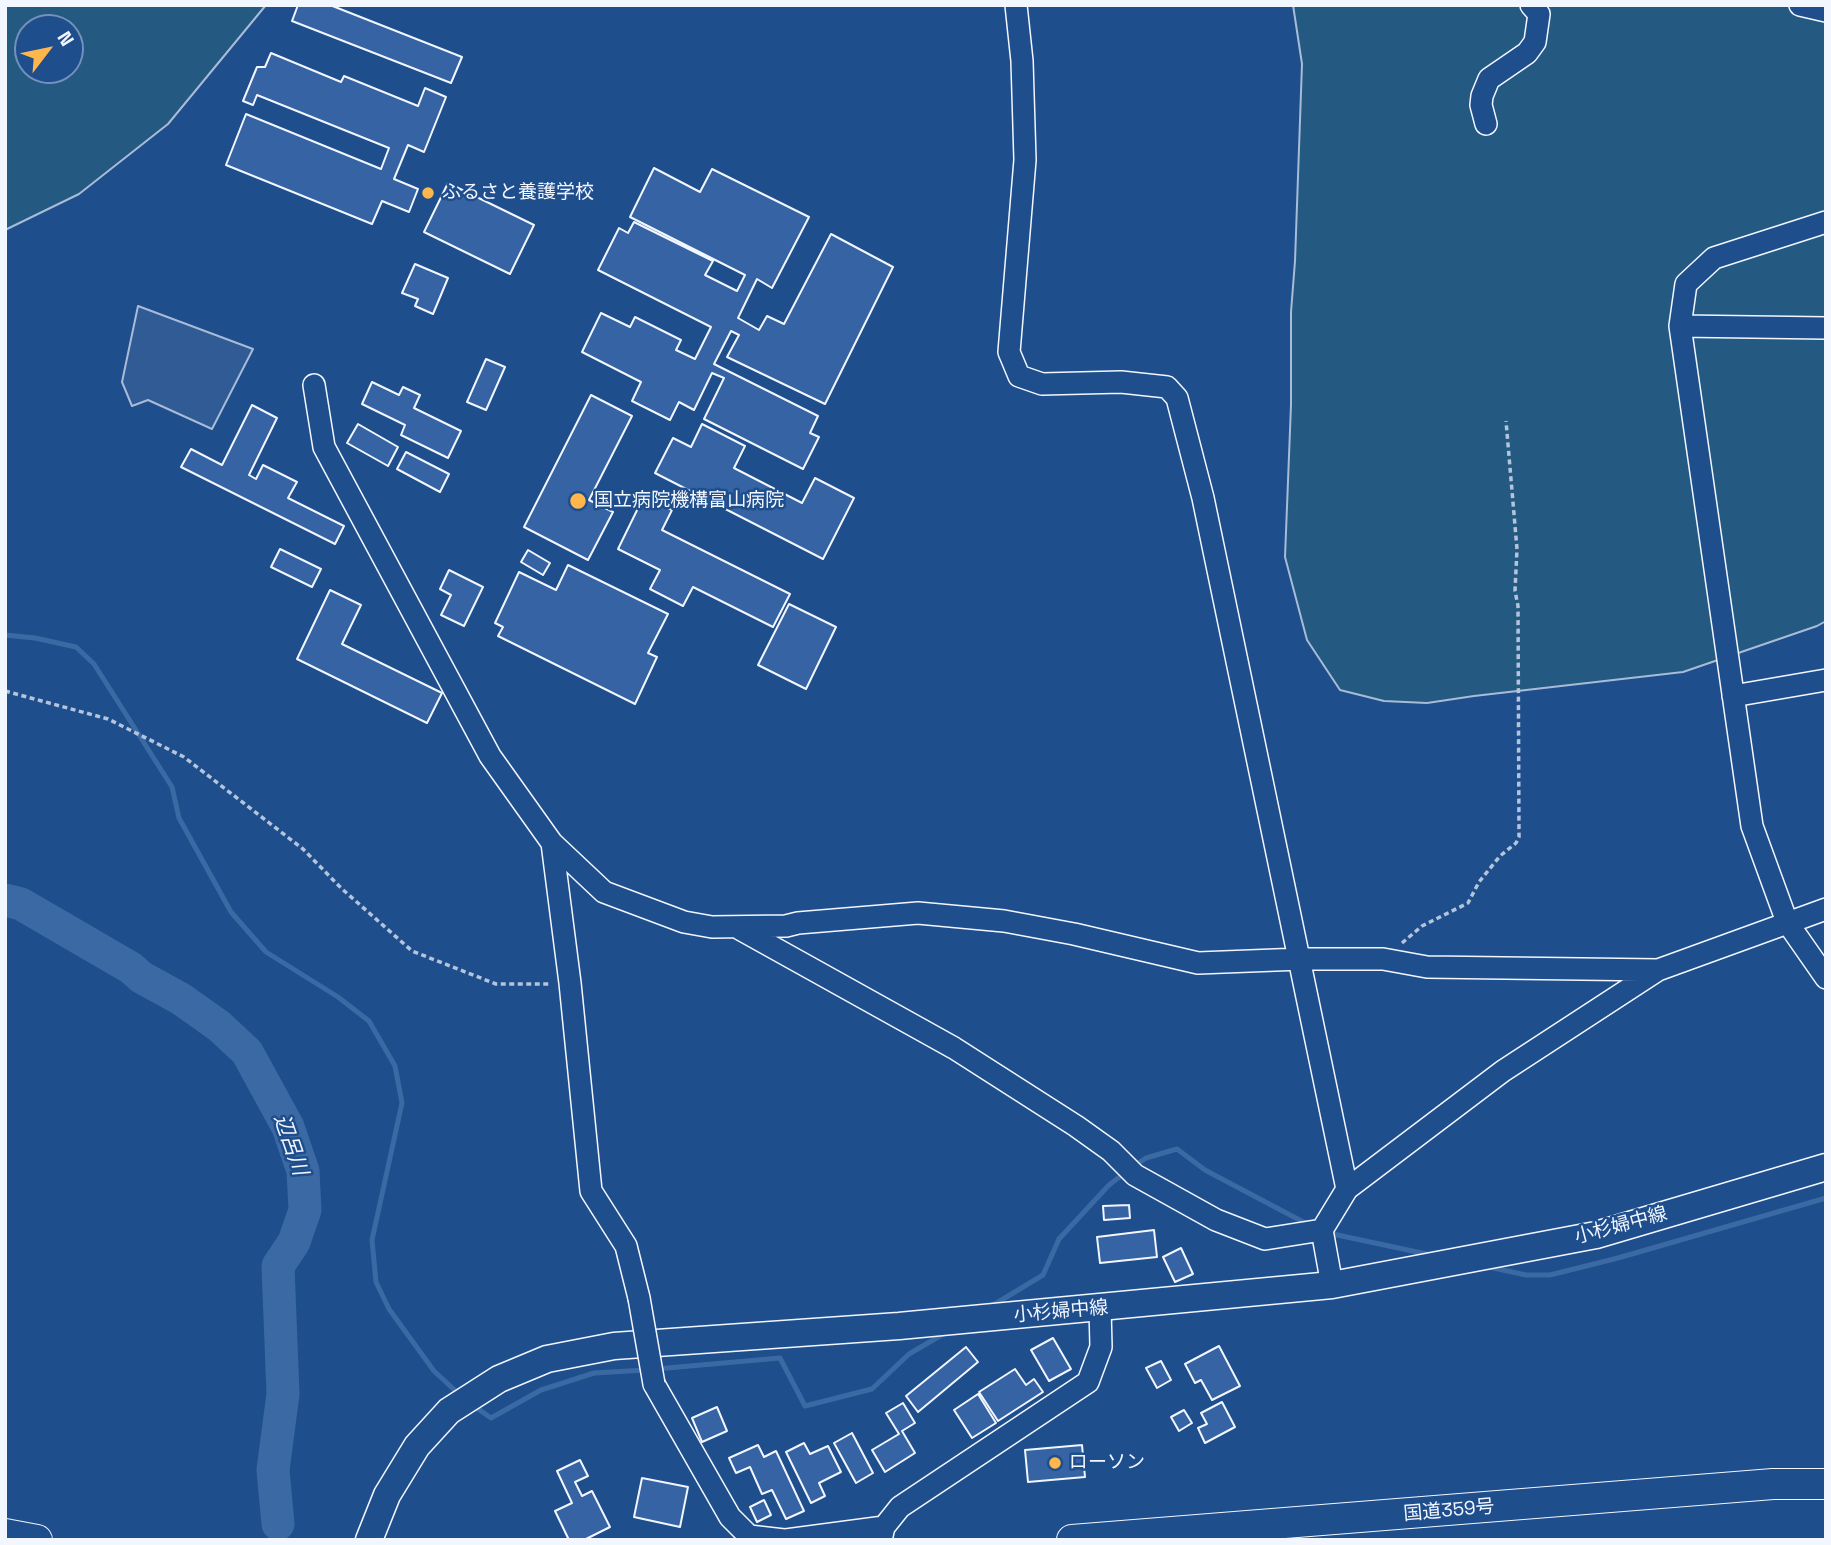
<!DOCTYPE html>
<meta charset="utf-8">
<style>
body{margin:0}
#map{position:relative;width:1831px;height:1545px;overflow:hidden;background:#1f4e8c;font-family:"Space Grotesk",sans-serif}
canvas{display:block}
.frame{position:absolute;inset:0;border:7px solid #f2f6ff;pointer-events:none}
.north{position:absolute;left:14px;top:14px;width:70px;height:70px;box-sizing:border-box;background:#1f4e8c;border:2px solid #7391ba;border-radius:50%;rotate:58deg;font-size:19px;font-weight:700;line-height:28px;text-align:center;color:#f2f6ff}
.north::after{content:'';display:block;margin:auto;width:24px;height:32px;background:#ffb74d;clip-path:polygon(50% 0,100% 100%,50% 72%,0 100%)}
</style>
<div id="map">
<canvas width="1831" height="1545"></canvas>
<div class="frame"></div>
<div class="north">N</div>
</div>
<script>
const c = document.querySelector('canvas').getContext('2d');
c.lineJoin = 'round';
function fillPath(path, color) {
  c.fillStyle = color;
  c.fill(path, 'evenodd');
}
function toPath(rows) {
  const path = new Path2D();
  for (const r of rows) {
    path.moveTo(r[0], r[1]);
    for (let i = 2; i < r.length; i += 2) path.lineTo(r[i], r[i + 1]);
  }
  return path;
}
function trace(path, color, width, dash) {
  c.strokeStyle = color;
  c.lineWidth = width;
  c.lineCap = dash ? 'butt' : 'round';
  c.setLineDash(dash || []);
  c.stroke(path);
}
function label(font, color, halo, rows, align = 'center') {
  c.font = font + ' "Space Grotesk","Noto Sans JP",sans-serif';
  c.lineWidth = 5;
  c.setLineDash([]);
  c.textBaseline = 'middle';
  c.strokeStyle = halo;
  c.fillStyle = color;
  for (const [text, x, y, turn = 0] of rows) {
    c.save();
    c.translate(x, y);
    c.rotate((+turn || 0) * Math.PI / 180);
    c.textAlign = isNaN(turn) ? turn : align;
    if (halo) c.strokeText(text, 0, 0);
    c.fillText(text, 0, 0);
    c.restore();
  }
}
const green = toPath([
 [5,5,266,5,168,124,79,194,5,230,5,5],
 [28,28,70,28,70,70,28,70,28,28],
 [1293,5,1826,5,1826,621,1817,626,1683,672,1474,696,1427,703,1384,701,1340,690,1307,640,1285,557,1291,405,1291,312,1295,261,1302,64,1293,5]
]);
const parking = toPath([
 [138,306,253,349,212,429,148,400,132,406,122,382,138,306]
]);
const stream = toPath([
 [5,635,35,638,76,647,94,664,172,787,179,818,231,912,266,952,338,997,369,1021,395,1066,402,1103,372,1240,376,1282,389,1309,434,1371,461,1396],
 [1134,1166,1146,1158,1177,1149,1205,1170,1309,1225],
 [1328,1233,1431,1255],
 [1489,1267,1526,1275,1550,1275,1618,1258,1826,1198],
 [990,1307,1043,1275,1059,1239,1109,1185,1126,1172],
 [656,1369,780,1358,805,1406,872,1389,909,1354,945,1333],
 [474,1406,491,1418,541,1390,594,1373,646,1370]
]);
const river = toPath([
 [5,900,21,904,131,968,141,977,181,999,219,1026,247,1052,288,1127,303,1171,305,1210,294,1242,278,1266,283,1394,273,1470,278,1524]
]);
const building = toPath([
 [298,5,330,5,462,57,451,83,292,21,298,5],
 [271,53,341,82,344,76,418,106,425,88,446,97,424,152,408,145,394,179,418,189,409,212,382,201,372,224,226,165,246,114,381,169,389,148,257,95,253,105,243,101,257,67,265,67,271,53],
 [654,168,700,192,712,169,809,217,772,288,757,279,738,318,759,330,767,316,784,324,831,234,893,267,825,404,727,357,739,335,731,331,714,364,818,416,810,433,819,437,803,469,704,419,724,378,712,373,694,410,679,402,670,420,632,401,641,382,582,352,601,313,630,327,635,317,681,340,676,350,695,359,711,327,598,270,619,228,628,233,634,222,713,261,705,275,737,291,745,275,630,217,654,168],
 [448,183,534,225,510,274,424,232,448,183],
 [415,264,448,278,433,314,415,306,418,299,402,293,415,264],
 [486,359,505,367,486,410,467,402,486,359],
 [372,382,399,395,403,387,420,395,414,408,461,431,448,458,401,435,405,425,362,404,372,382],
 [591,395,632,416,589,500,613,512,588,560,524,527,591,395],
 [252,405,277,418,249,475,256,479,263,465,297,482,288,498,344,526,335,544,181,467,191,449,222,465,252,405],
 [358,424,398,447,388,466,347,443,358,424],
 [702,424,745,446,734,468,802,503,815,478,854,498,823,559,655,473,673,438,691,447,702,424],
 [406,452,449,474,440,492,397,469,406,452],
 [644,496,672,510,662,530,790,594,773,627,693,587,683,606,650,589,660,570,618,549,644,496],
 [280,549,321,569,312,587,271,567,280,549],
 [528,550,550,563,543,575,521,562,528,550],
 [568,565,668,614,648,653,657,657,635,704,498,636,503,627,495,623,519,572,556,590,568,565],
 [449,570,483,587,464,626,441,615,451,595,440,589,449,570],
 [330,590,361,605,342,644,442,693,427,723,297,659,330,590],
 [789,604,836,627,806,689,758,665,789,604],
 [1129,1205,1130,1218,1104,1220,1103,1206,1129,1205],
 [1154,1230,1157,1257,1100,1263,1097,1237,1154,1230],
 [1181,1248,1193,1274,1175,1282,1163,1257,1181,1248],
 [1053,1338,1071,1369,1049,1381,1031,1350,1053,1338],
 [1219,1346,1240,1386,1212,1400,1201,1380,1195,1383,1185,1364,1219,1346],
 [966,1347,978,1362,918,1412,906,1396,966,1347],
 [1161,1361,1171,1380,1157,1388,1146,1368,1161,1361],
 [1015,1369,1026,1385,1034,1379,1043,1392,998,1421,979,1392,1015,1369],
 [978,1394,996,1423,972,1438,954,1410,978,1394],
 [1222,1402,1235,1427,1205,1443,1198,1428,1207,1424,1201,1413,1222,1402],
 [903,1403,915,1423,902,1431,915,1453,885,1472,872,1450,899,1434,886,1413,903,1403],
 [717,1407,727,1431,702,1442,692,1418,717,1407],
 [1184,1410,1192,1423,1179,1431,1171,1417,1184,1410],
 [852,1433,873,1473,856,1483,834,1443,852,1433],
 [804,1443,810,1454,828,1446,841,1472,819,1483,825,1496,811,1503,786,1452,804,1443],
 [758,1445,764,1457,776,1451,804,1511,786,1519,772,1490,762,1494,750,1467,736,1473,729,1458,758,1445],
 [1082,1445,1085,1477,1028,1482,1025,1450,1082,1445],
 [580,1460,588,1476,575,1482,582,1496,592,1491,610,1527,584,1540,569,1540,555,1511,572,1503,557,1471,580,1460],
 [642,1478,688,1487,680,1527,634,1517,642,1478],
 [764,1500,771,1515,757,1522,750,1507,764,1500]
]);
const path = toPath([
 [5,691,108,719,184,757,303,849,341,888,412,951,496,984,551,984],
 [1402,943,1422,926,1468,903,1479,882,1500,856,1516,843,1519,837,1518,606,1515,591,1517,549,1506,421]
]);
const minor = toPath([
 [1016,5,1022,61,1025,160,1009,352,1019,376,1042,384,1121,382,1167,387,1177,398,1203,498,1347,1189],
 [1800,5,1826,11],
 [1486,124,1481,105,1482,96,1489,79,1527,53,1535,42,1539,14,1531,5],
 [1826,222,1714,258,1686,284,1680,326,1752,826,1787,922,1826,978],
 [1680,326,1826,328],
 [314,385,324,447,490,756,552,843,604,892,684,922,712,927,786,926,798,923,918,913,1004,921,1074,934,1198,963,1301,959,1383,959,1427,967,1658,970],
 [1733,696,1826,680],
 [552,843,570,983,591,1191,626,1246,639,1298],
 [740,929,954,1048,1076,1126,1111,1151,1135,1175,1216,1220,1265,1239,1322,1230],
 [1332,1285,1322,1230,1347,1189,1503,1071,1658,970,1826,909],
 [654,1384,730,1517,749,1536,784,1540],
 [786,1540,884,1527],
 [881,1540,884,1527,900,1507,1088,1382,1101,1347,1100,1308]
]);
const major = toPath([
 [369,1540,387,1495,417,1446,449,1411,499,1379,547,1359,614,1346,899,1326,1332,1285,1596,1235,1826,1167]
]);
const highway = toPath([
 [5,1534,37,1540],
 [1072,1540,1773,1484,1826,1484]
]);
const minorBridge = toPath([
 [639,1298,654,1384]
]);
const markers = [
 [428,193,7,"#ffb74d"],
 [578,501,9,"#ffb74d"],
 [1055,1463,7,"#ffb74d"]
];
const poiNames = [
 ["ふるさと養護学校",442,193],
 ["国立病院機構富山病院",594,501],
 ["ローソン",1069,1463]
];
const streetNames = [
 ["小杉婦中線",1621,1226,-15],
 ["小杉婦中線",1061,1312,-5],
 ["国道359号",1449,1511,-5]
];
const waterNames = [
 ["辺呂川",290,1145,71]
];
fillPath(green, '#245a82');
trace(green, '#a8bbd7', 2);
fillPath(parking, '#305b95');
trace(parking, '#a8bbd7', 2);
trace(stream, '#3b69a3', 5);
trace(river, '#3b69a3', 33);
fillPath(building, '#3563a3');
trace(building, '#f2f6ff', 2);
trace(minor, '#f2f6ff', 24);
trace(major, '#f2f6ff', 29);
trace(highway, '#f2f6ff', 32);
trace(path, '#b3c4dc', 3.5, [5, 3.5]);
trace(minor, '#1f4e8c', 21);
trace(major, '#1f4e8c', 26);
trace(highway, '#1f4e8c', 30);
trace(minorBridge, '#f2f6ff', 24, []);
trace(minorBridge, '#1f4e8c', 21);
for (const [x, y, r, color] of markers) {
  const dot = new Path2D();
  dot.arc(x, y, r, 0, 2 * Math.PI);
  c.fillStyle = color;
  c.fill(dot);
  trace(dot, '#1f4e8c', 2.5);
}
label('19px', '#f2f6ff', '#1f4e8c', poiNames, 'left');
label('19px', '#f2f6ff', '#1f4e8c', streetNames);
label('italic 21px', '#f2f6ff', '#1f4e8c', waterNames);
</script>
